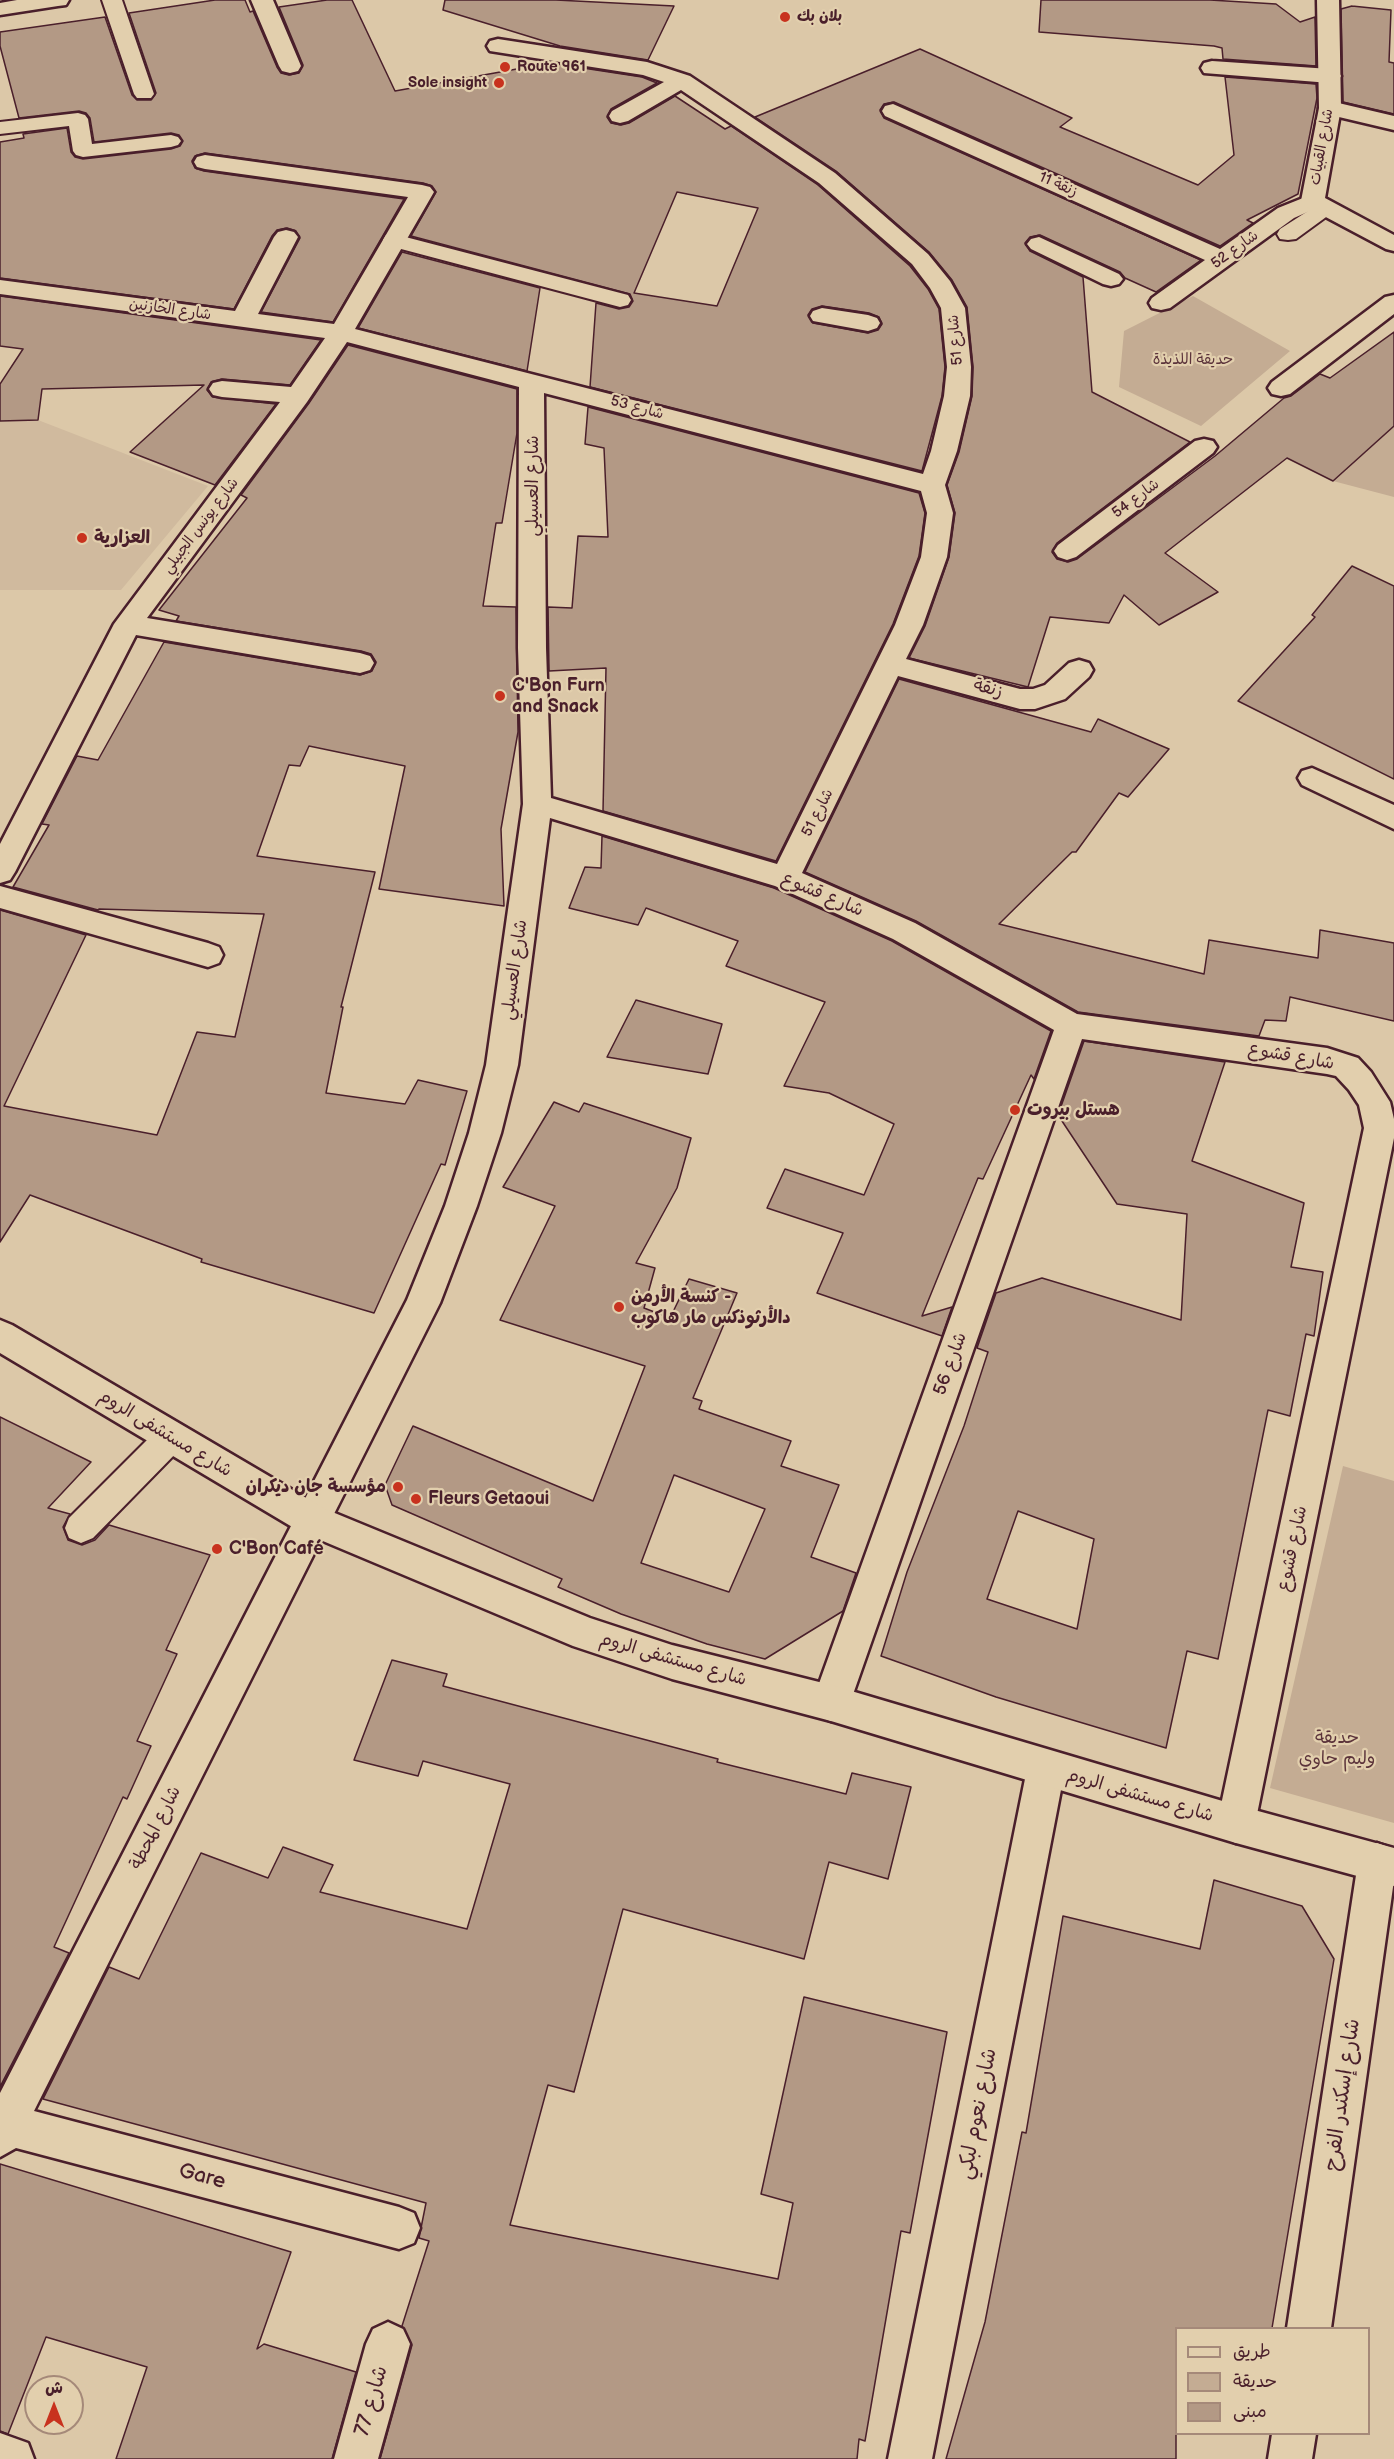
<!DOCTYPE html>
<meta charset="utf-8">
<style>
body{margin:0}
#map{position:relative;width:1394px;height:2459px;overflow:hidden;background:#dcc8a8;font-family:"Balsamiq Sans","Playpen Sans Arabic",sans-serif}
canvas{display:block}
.legend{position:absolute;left:1175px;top:2327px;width:195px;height:108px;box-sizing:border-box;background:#e2cfad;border:2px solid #a58979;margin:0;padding:8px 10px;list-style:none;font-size:18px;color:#4a1f2b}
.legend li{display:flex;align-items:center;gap:12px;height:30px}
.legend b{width:30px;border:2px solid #a58979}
.north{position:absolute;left:24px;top:2375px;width:60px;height:60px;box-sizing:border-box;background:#e2cfad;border:2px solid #a58979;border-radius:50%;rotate:0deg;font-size:16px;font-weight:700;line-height:24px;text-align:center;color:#4a1f2b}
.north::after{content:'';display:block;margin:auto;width:21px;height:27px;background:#c8321e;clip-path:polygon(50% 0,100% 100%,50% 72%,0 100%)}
</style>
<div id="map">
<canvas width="1394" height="2459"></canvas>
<ul class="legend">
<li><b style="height:8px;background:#e2cfad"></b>طريق</li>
<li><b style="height:16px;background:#c4ac93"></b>حديقة</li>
<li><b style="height:16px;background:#b39985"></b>مبنى</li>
</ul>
<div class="north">ش</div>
</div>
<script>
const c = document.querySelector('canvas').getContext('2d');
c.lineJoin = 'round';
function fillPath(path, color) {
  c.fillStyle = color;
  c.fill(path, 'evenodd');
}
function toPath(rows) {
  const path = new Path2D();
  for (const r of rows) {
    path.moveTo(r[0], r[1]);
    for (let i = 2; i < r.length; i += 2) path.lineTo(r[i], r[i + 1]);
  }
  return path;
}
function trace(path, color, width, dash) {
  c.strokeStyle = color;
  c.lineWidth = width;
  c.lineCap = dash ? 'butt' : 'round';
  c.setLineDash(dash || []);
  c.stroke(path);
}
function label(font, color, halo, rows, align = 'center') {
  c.font = font + ' "Balsamiq Sans","Playpen Sans Arabic",sans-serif';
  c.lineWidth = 4.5;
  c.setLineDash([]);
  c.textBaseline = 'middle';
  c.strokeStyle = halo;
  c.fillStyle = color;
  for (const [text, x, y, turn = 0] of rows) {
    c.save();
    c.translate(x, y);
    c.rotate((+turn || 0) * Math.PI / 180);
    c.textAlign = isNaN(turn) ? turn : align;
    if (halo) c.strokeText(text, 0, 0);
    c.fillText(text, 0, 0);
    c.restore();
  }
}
const built = toPath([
 [43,385,38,420,208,486,121,590,0,590,0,386]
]);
const green = toPath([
 [1193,296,1290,351,1201,426,1119,387,1124,331],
 [1394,426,1394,497,1333,481],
 [1343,1466,1394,1481,1394,1823,1270,1788]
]);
const building = toPath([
 [215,0,245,0,250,12,253,11,277,67,281,73,289,75,299,73,303,65,279,7,327,0,352,0,395,91,550,63,642,77,657,83,611,109,607,117,611,123,621,125,629,123,675,96,725,129,731,126,818,185,910,266,928,289,939,309,945,367,942,396,922,471,590,387,596,303,619,309,629,307,633,301,630,294,411,236,436,192,432,186,423,183,205,153,195,156,192,161,195,168,204,171,404,199,333,322,261,312,300,238,296,231,287,228,277,230,272,236,234,309,0,278,0,142,24,138,23,134,67,128,71,152,75,157,83,159,171,149,180,146,183,141,179,135,171,133,94,142,90,118,86,113,79,111,19,118,0,46,0,32,105,17,132,95,137,100,151,100,156,93,129,13,215,0],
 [677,192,758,208,717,306,634,293,677,192],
 [822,306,869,313,879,317,882,324,878,330,868,333,813,323,808,315,812,309,822,306],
 [445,0,556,0,674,6,648,60,560,46,443,10,445,0],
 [1041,0,1210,0,1276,4,1300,22,1315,17,1316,66,1223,59,1222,48,1214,46,1039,32,1041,0],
 [1352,6,1391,10,1389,62,1394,63,1394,114,1343,102,1341,9,1352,6],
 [920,49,1072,118,1060,127,1198,185,1234,155,1225,77,1316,84,1317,98,1298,194,1247,220,1253,223,1220,246,894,102,884,104,880,110,884,118,1201,260,1156,292,1125,278,1120,272,1040,235,1030,237,1025,243,1030,251,1083,277,1092,392,1190,442,1057,543,1052,552,1057,559,1068,562,1077,559,1215,456,1284,398,1291,396,1320,374,1330,378,1394,332,1394,426,1333,481,1287,458,1165,553,1218,592,1159,625,1124,595,1109,623,1050,617,1028,687,909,658,925,626,949,557,955,513,947,485,959,452,972,396,973,367,967,307,952,280,929,252,836,171,755,117,920,49],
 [402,252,540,288,527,371,358,328,402,252],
 [0,296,321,340,290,385,222,379,211,382,207,390,213,397,276,404,215,485,130,452,204,385,42,389,38,420,0,421,0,384,23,349,0,346,0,296],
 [348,345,517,389,517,433,502,523,496,523,483,606,516,607,518,732,501,829,504,906,379,889,405,766,309,746,300,766,289,765,257,856,375,872,341,1007,343,1007,326,1093,405,1104,418,1080,467,1091,445,1165,441,1164,374,1313,201,1262,202,1259,30,1195,0,1242,0,910,86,935,4,1106,157,1135,197,1032,235,1037,264,914,99,909,98,910,13,887,49,825,42,824,77,756,98,760,164,642,360,675,372,671,376,662,371,654,361,651,176,621,179,616,159,610,247,498,241,495,309,403,348,345],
 [588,407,919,493,925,513,919,556,893,624,776,861,603,811,606,668,549,671,548,607,572,608,578,536,608,537,604,448,585,444,588,407],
 [1352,566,1394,586,1394,779,1238,701,1315,617,1312,615,1352,566],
 [899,679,1091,732,1098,719,1169,749,1128,797,1119,793,1076,852,1072,852,999,924,1204,974,1209,940,1318,958,1320,930,1394,943,1394,1021,1290,997,1286,1021,1265,1020,1259,1036,1078,1012,916,921,805,872,899,679],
 [602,836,774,888,892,941,1051,1031,1034,1079,1031,1075,983,1179,978,1178,922,1316,952,1307,942,1336,817,1293,843,1233,767,1208,785,1169,864,1195,894,1124,829,1093,784,1086,825,1002,726,966,738,941,646,908,638,925,569,908,585,867,601,868,602,836],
 [636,1000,722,1024,708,1074,607,1057,636,1000],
 [1084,1041,1225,1062,1192,1161,1304,1203,1291,1267,1323,1272,1314,1336,1306,1334,1290,1416,1268,1410,1218,1659,1187,1651,1166,1748,996,1697,881,1656,907,1572,964,1426,988,1352,977,1348,996,1293,1042,1278,1181,1320,1187,1214,1117,1204,1058,1115,1084,1041],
 [1018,1511,1094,1539,1077,1629,987,1599,1018,1511],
 [554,1102,579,1112,584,1103,691,1138,677,1188,636,1263,655,1268,644,1308,670,1318,689,1279,737,1293,693,1398,702,1401,699,1409,791,1441,781,1466,839,1485,811,1557,856,1573,843,1611,765,1659,707,1644,621,1614,558,1587,562,1579,392,1505,385,1485,413,1426,593,1501,645,1366,500,1320,555,1206,503,1187,554,1102],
 [674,1475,765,1509,729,1592,641,1563,674,1475],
 [0,1417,91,1462,48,1508,70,1514,63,1527,68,1540,82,1545,95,1540,109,1525,210,1555,166,1650,177,1654,137,1741,151,1746,127,1799,123,1797,54,1947,69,1953,0,2087,0,1417],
 [392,1660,447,1674,443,1686,718,1759,717,1762,846,1794,852,1773,911,1787,888,1879,829,1862,804,1959,623,1909,574,2092,548,2085,510,2225,778,2279,793,2203,761,2194,804,1997,947,2032,910,2233,901,2231,865,2441,859,2439,857,2459,380,2459,412,2345,402,2326,429,2241,419,2238,426,2203,43,2099,109,1967,139,1979,201,1853,268,1878,283,1847,333,1865,320,1892,467,1929,510,1784,423,1761,418,1776,354,1760,392,1660],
 [1214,1880,1302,1906,1334,1959,1272,2328,1176,2328,1176,2459,946,2459,985,2322,1022,2132,1026,2133,1063,1916,1200,1949,1214,1880],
 [0,2164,291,2252,257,2349,264,2344,356,2372,332,2459,116,2459,147,2367,46,2337,8,2434,0,2431,0,2164]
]);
const lane = toPath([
 [102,0,122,0,154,94,151,98,137,98,134,94,102,0],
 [78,113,85,115,88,119,92,144,171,135,178,137,181,141,178,145,171,147,83,157,76,155,73,151,69,126,0,134,0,122,78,113],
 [1326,202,1333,204,1337,208,1333,212,1296,239,1288,240,1280,239,1277,234,1280,229,1319,204,1326,202],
 [394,234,628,295,631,300,628,305,620,307,386,245,383,240,386,235,394,234],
 [171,1423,182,1427,187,1437,182,1447,93,1538,81,1543,69,1538,65,1528,69,1518,160,1427,171,1423]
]);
const street = toPath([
 [251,0,273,0,301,66,298,71,290,73,282,71,279,66,251,0],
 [498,39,647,62,690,76,835,173,928,254,950,281,965,308,971,367,970,396,957,451,945,485,953,513,947,557,923,625,906,659,1020,689,1033,689,1045,685,1069,663,1079,660,1089,663,1093,670,1089,677,1065,699,1035,709,1020,709,898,676,802,873,915,923,1077,1014,1327,1048,1358,1058,1371,1072,1390,1102,1394,1119,1394,1138,1255,1824,1250,1837,1236,1843,1222,1837,1217,1824,1364,1128,1359,1105,1349,1090,1336,1076,1327,1074,1082,1039,850,1703,844,1716,831,1721,818,1716,812,1703,1054,1030,893,939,775,886,550,818,518,1065,501,1133,477,1206,440,1303,34,2111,399,2207,414,2213,420,2228,414,2243,399,2249,16,2148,0,2157,0,2093,407,1300,445,1206,469,1133,486,1065,523,804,518,648,519,387,347,342,307,402,147,618,360,653,370,656,374,663,370,670,360,673,136,635,15,872,10,880,0,883,0,844,114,624,280,402,222,397,213,395,209,389,213,383,222,381,291,387,325,338,0,294,0,280,235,311,274,237,278,232,286,230,294,232,298,237,258,314,334,324,408,197,205,169,197,167,194,162,197,157,205,155,422,185,430,187,434,192,355,329,923,474,931,451,944,396,947,367,941,308,930,288,912,264,819,183,681,90,628,121,620,123,612,121,609,116,612,111,664,82,643,75,490,51,487,46,490,41,498,39],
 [544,393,921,491,927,513,921,557,895,625,777,864,551,798,546,648,544,393],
 [1212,61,1330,69,1338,71,1341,76,1338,81,1330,83,1204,73,1201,68,1204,63,1212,61],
 [1330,101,1394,116,1394,130,1322,113,1319,108,1322,103,1330,101],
 [893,104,1220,249,1278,208,1313,194,1321,196,1325,201,1321,206,1294,218,1170,308,1161,310,1152,308,1149,303,1152,298,1205,260,885,116,882,111,885,106,893,104],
 [1039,237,1119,274,1123,279,1119,284,1111,286,1103,284,1031,249,1027,244,1031,239,1039,237],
 [1394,295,1394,314,1290,394,1281,396,1272,394,1268,388,1272,382,1385,297,1394,295],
 [822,308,868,315,877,318,880,323,877,328,868,331,813,321,810,316,813,311,822,308],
 [1204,439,1213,441,1217,447,1213,453,1076,557,1067,560,1058,557,1054,551,1058,545,1195,441,1204,439],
 [1312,768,1394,805,1394,829,1302,785,1298,778,1302,771,1312,768],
 [0,886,208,943,219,947,223,955,219,963,208,967,0,908,0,886],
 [1046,1751,1059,1756,1065,1769,932,2459,888,2459,1027,1769,1033,1756,1046,1751],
 [1377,1843,1391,1848,1394,1856,1394,1880,1331,2328,1287,2328,1358,1862,1363,1848,1377,1843],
 [388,2322,403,2329,410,2344,378,2459,334,2459,366,2344,373,2329,388,2322],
 [0,2433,28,2443,34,2459,0,2459,0,2433],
 [1272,2434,1316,2434,1312,2459,1268,2459,1272,2434]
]);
const secondary = toPath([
 [17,0,69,0,66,5,58,6,0,15,0,3,17,0],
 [1317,0,1339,0,1341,108,1325,198,1394,235,1394,251,1386,249,1305,206,1301,201,1319,108,1317,0],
 [0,1320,12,1325,325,1509,590,1618,672,1645,831,1685,1236,1805,1394,1848,1394,1886,1236,1843,831,1721,672,1679,573,1646,299,1531,0,1353,0,1320]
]);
const markers = [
 [785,17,6,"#c8321e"],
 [505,67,6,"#c8321e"],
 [499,83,6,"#c8321e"],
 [82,538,6,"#c8321e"],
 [500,696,6,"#c8321e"],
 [1015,1110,6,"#c8321e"],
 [619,1307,6,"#c8321e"],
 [398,1487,6,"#c8321e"],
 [416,1499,6,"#c8321e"],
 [217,1549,6,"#c8321e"]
];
const farPoinames = [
 ["بلان بك",797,17],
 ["Route 961",517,67],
 ["Sole insight",487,83,"right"]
];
const farStreetnames = [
 ["شارع القبيات",1322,147,-80],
 ["زنقة 11",1058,185,24],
 ["شارع 52",1235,250,-36],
 ["شارع الخازنين",170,310,8],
 ["شارع 51",956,340,-95],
 ["شارع 53",637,408,15],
 ["شارع 54",1136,499,-37],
 ["شارع يونس الجبيلي",201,526,-53],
 ["شارع 51",818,813,-63]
];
const farParknames = [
 ["حديقة اللذيذة",1193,360]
];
const streetNames = [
 ["شارع العسيلي",533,486,-90],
 ["زنقة",988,689,15],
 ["شارع قشوع",822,895,23],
 ["شارع العسيلي",515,970,-82],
 ["شارع قشوع",1291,1057,10],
 ["شارع 56",951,1364,-70],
 ["شارع مستشفى الروم",165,1434,31],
 ["شارع قشوع",1293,1549,-78],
 ["شارع مستشفى الروم",673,1660,16],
 ["شارع مستشفى الروم",1140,1796,16],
 ["شارع المحطة",156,1828,-63]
];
const poiNames = [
 ["العزارية",94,538],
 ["C'Bon Furn",512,686],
 ["and Snack",512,707],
 ["هستل بيروت",1027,1110],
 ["كنسة الأرمن -",631,1297],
 ["دالأرثوذكس مار هاكوب",631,1318],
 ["مؤسسة جان ديكران",386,1487,"right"],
 ["Fleurs Getaoui",428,1499],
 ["C'Bon Café",229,1549]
];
const parkNames = [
 ["حديقة",1337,1738],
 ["وليم حاوي",1337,1759]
];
const nearStreetnames = [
 ["شارع إسكندر الفرح",1343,2095,-82],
 ["شارع نعوم لبكي",978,2114,-79],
 ["Gare",202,2177,15],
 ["شارع 77",372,2401,-74]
];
fillPath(built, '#d0ba9e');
fillPath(green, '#c4ac93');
fillPath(building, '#b39985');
trace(building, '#4a1f2b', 1.5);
trace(lane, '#4a1f2b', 4);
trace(street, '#4a1f2b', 5);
trace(secondary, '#4a1f2b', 5);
fillPath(lane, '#e2cfad');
fillPath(street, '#e2cfad');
fillPath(secondary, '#e2cfad');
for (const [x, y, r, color] of markers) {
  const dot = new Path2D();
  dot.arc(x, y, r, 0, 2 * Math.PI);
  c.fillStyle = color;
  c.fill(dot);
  trace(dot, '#e2cfad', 2);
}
label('bold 15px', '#4a1f2b', '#e2cfad', farPoinames, 'left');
label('15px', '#4a1f2b', '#e2cfad', farStreetnames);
label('15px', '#5c343b', '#e2cfad', farParknames);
label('18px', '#4a1f2b', '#e2cfad', streetNames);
label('bold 18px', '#4a1f2b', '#e2cfad', poiNames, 'left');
label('18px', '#5c343b', '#e2cfad', parkNames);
label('21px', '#4a1f2b', '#e2cfad', nearStreetnames);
</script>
